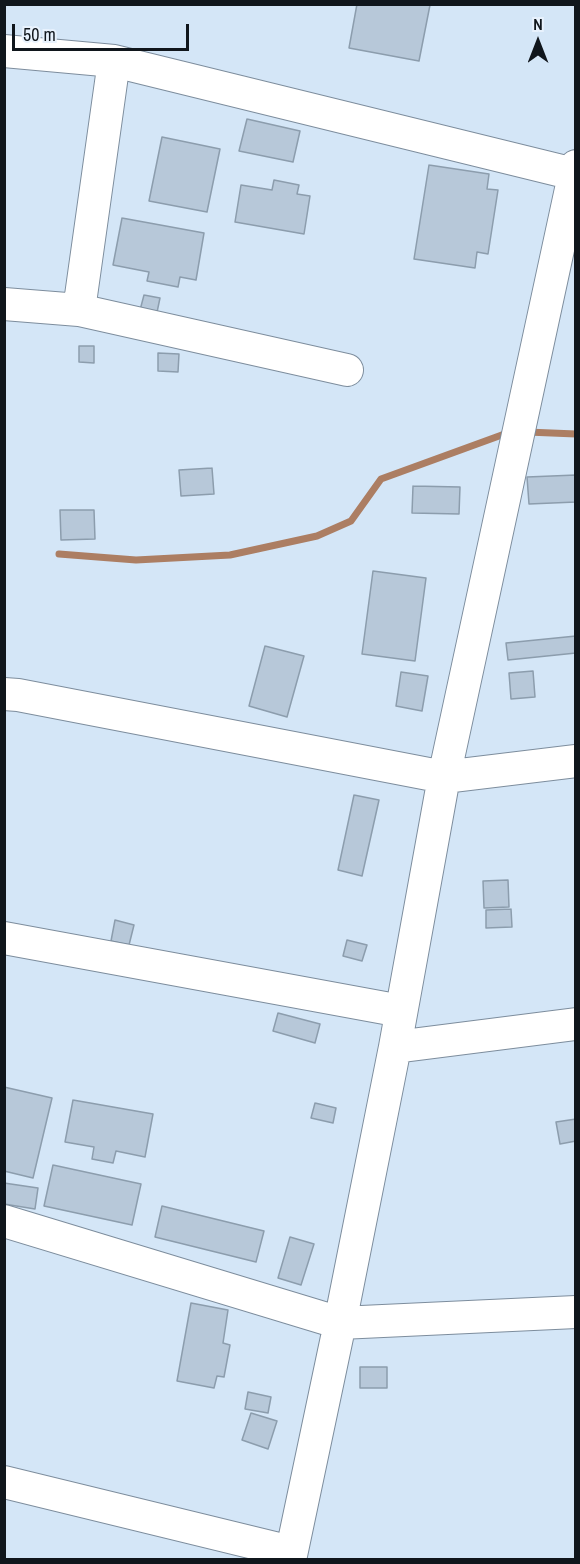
<!DOCTYPE html>
<style>
body{margin:0}
#map{position:relative;width:580px;height:1564px;overflow:hidden;background:#d4e6f7;font-family:"Archivo Narrow",sans-serif}
canvas{display:block}
.frame{position:absolute;inset:0;border:6px solid #10161c;pointer-events:none}
.north{position:absolute;left:508px;top:12px;width:60px;height:60px;-webkit-text-stroke:4px #e8f2fd;paint-order:stroke;rotate:0deg;font-size:16px;font-weight:700;line-height:24px;text-align:center;color:#10161c}
.north::after{content:'';display:block;margin:auto;width:21px;height:27px;background:#10161c;clip-path:polygon(50% 0,100% 100%,50% 72%,0 100%)}
.scale{position:absolute;left:12px;top:24px;width:177px;height:27px;box-sizing:border-box;border:3px solid #10161c;border-top:0;padding-left:8px;font-size:18px;line-height:21px;white-space:nowrap;color:#10161c;-webkit-text-stroke:4px #e8f2fd;paint-order:stroke}
</style>
<div id="map">
<canvas width="580" height="1564"></canvas>
<div class="frame"></div>
<div class="north">N</div>
<div class="scale">50 m</div>
</div>
<script>
const c = document.querySelector('canvas').getContext('2d');
c.lineJoin = 'round';
function toPath(rows) {
  const path = new Path2D();
  for (const r of rows) {
    path.moveTo(r[0], r[1]);
    for (let i = 2; i < r.length; i += 2) path.lineTo(r[i], r[i + 1]);
  }
  return path;
}
function trace(path, color, width, dash) {
  c.strokeStyle = color;
  c.lineWidth = width;
  c.lineCap = dash ? 'butt' : 'round';
  c.setLineDash(dash || []);
  c.stroke(path);
}
function fillPath(path, color) {
  c.fillStyle = color;
  c.fill(path, 'evenodd');
}
const stream = toPath([
 [527,432,576,434],
 [59,554,136,560,230,555,317,536,351,521,381,479,510,432]
]);
const building = toPath([
 [357,4,430,5,419,61,349,48,357,4],
 [247,119,300,131,293,162,239,151,247,119],
 [162,137,220,149,207,212,149,201,162,137],
 [429,165,489,174,487,189,498,190,488,254,477,252,475,268,414,259,429,165],
 [274,180,299,185,297,194,310,196,304,234,235,222,241,185,272,190,274,180],
 [122,218,204,233,196,280,180,277,178,287,147,281,149,272,113,265,122,218],
 [144,295,160,298,156,317,139,314,144,295],
 [79,346,94,346,94,363,79,362,79,346],
 [158,353,179,354,178,372,158,371,158,353],
 [212,468,214,494,181,496,179,470,212,468],
 [576,475,576,502,529,504,527,477,576,475],
 [413,486,460,487,459,514,412,513,413,486],
 [60,510,94,510,95,539,61,540,60,510],
 [373,571,426,578,415,661,362,654,373,571],
 [576,636,576,653,508,660,506,643,576,636],
 [265,646,304,656,287,717,249,706,265,646],
 [533,671,535,697,511,699,509,673,533,671],
 [401,672,428,676,422,711,396,706,401,672],
 [354,795,379,800,362,876,338,870,354,795],
 [508,880,509,907,484,908,483,881,508,880],
 [511,909,512,927,486,928,486,910,511,909],
 [115,920,134,925,129,945,111,941,115,920],
 [347,940,367,945,362,961,343,956,347,940],
 [278,1013,320,1024,315,1043,273,1031,278,1013],
 [4,1087,52,1098,33,1178,4,1171,4,1087],
 [73,1100,153,1114,145,1157,116,1151,113,1163,92,1159,94,1147,65,1142,73,1100],
 [315,1103,336,1108,333,1123,311,1118,315,1103],
 [576,1119,576,1141,560,1144,556,1122,576,1119],
 [53,1165,141,1184,132,1225,44,1206,53,1165],
 [4,1183,38,1188,35,1209,4,1204,4,1183],
 [162,1206,264,1231,256,1262,155,1237,162,1206],
 [290,1237,314,1244,301,1285,278,1278,290,1237],
 [191,1303,228,1310,223,1343,230,1345,224,1377,217,1376,214,1388,177,1381,191,1303],
 [360,1367,387,1367,387,1388,360,1388,360,1367],
 [248,1392,271,1397,268,1413,245,1409,248,1392],
 [251,1413,277,1421,268,1449,242,1440,251,1413]
]);
const minor = toPath([
 [4,51,114,61,574,174],
 [4,304,79,310,347,370],
 [79,310,114,61],
 [4,694,18,695,444,777,576,761],
 [4,938,401,1011],
 [395,1047,576,1024],
 [4,1221,340,1323,576,1312],
 [4,1482,291,1552],
 [290,1560,340,1323,395,1047,444,777,576,166]
]);
trace(stream, '#ac7e63', 7);
fillPath(building, '#b7c8d9');
trace(building, '#8c9dad', 1.5);
trace(minor, '#7d8d9d', 34);
trace(minor, '#fff', 32);
</script>
